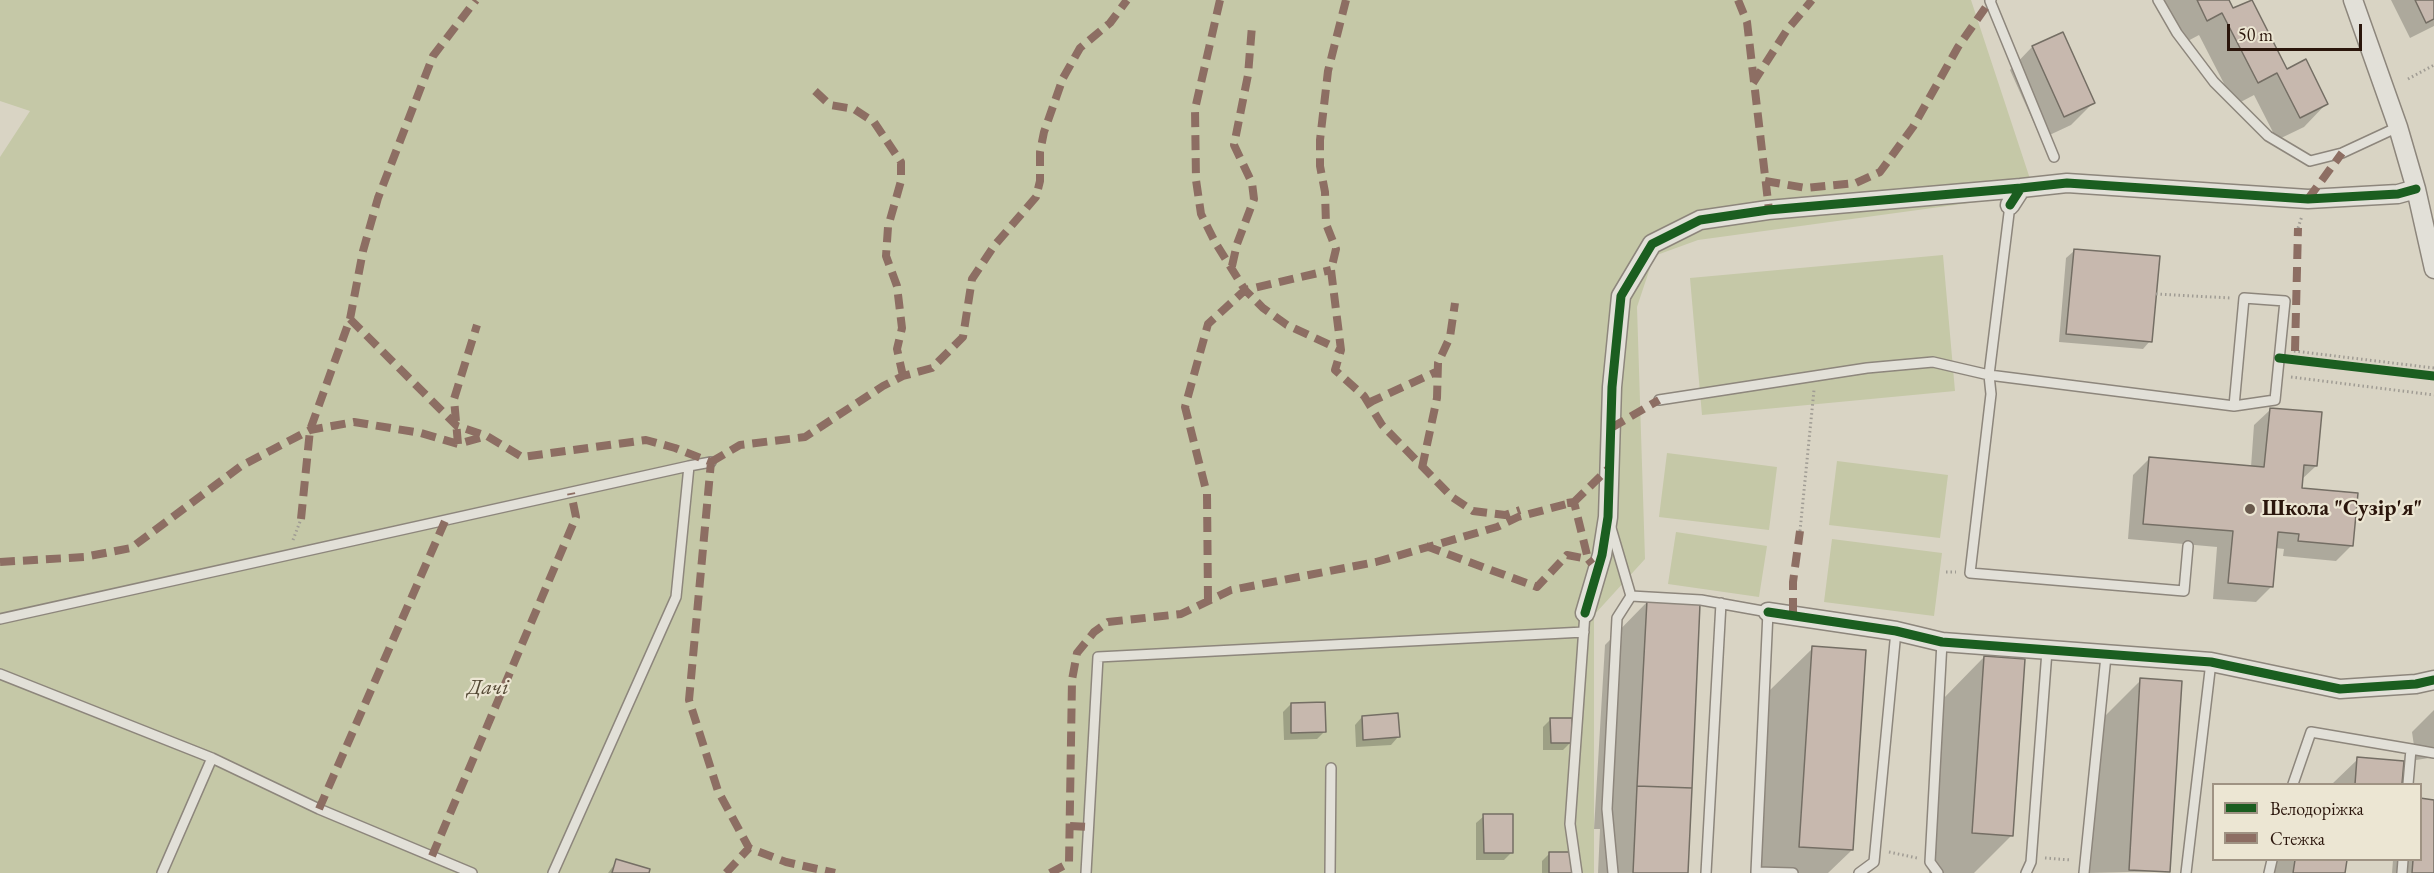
<!DOCTYPE html>
<meta charset="utf-8">
<style>
body{margin:0}
#map{position:relative;width:2434px;height:873px;overflow:hidden;background:#d9d4c4;font-family:"EB Garamond",serif}
canvas{display:block}
.legend{position:absolute;left:2212px;top:783px;width:210px;height:78px;box-sizing:border-box;background:#ece6d3;border:2px solid #9f9383;margin:0;padding:8px 10px;list-style:none;font-size:18px;color:#2b160c}
.legend li{display:flex;align-items:center;gap:12px;height:30px}
.legend b{width:30px;border:2px solid #9f9383}
.scale{position:absolute;left:2227px;top:24px;width:135px;height:27px;box-sizing:border-box;border:3px solid #2b160c;border-top:0;padding-left:8px;font-size:18px;line-height:21px;white-space:nowrap;color:#2b160c;-webkit-text-stroke:4px #ece6d3;paint-order:stroke}
</style>
<div id="map">
<canvas width="2434" height="873"></canvas>
<ul class="legend">
<li><b style="height:8px;background:#1b5e20"></b>Велодоріжка</li>
<li><b style="height:8px;background:#8d6e63"></b>Стежка</li>
</ul>
<div class="scale">50 m</div>
</div>
<script>
const c = document.querySelector('canvas').getContext('2d');
c.lineJoin = 'round';
function fillPath(path, color) {
  c.fillStyle = color;
  c.fill(path, 'evenodd');
}
function toPath(rows) {
  const path = new Path2D();
  for (const r of rows) {
    path.moveTo(r[0], r[1]);
    for (let i = 2; i < r.length; i += 2) path.lineTo(r[i], r[i + 1]);
  }
  return path;
}
function trace(path, color, width, dash) {
  c.strokeStyle = color;
  c.lineWidth = width;
  c.lineCap = dash ? 'butt' : 'round';
  c.setLineDash(dash || []);
  c.stroke(path);
}
function label(font, color, halo, rows, align = 'center') {
  c.font = font + ' "EB Garamond",serif';
  c.lineWidth = 4.5;
  c.setLineDash([]);
  c.textBaseline = 'middle';
  c.strokeStyle = halo;
  c.fillStyle = color;
  for (const [text, x, y, turn = 0] of rows) {
    c.save();
    c.translate(x, y);
    c.rotate((+turn || 0) * Math.PI / 180);
    c.textAlign = isNaN(turn) ? turn : align;
    if (halo) c.strokeText(text, 0, 0);
    c.fillText(text, 0, 0);
    c.restore();
  }
}
const green = toPath([
 [0,0,1971,0,2035,194,1698,240,1654,256,1637,307,1645,559,1594,615,1594,873,0,873,0,157,30,111,0,101],
 [1943,255,1955,391,1702,415,1690,278],
 [1667,453,1777,467,1769,530,1659,517],
 [1837,461,1948,475,1940,538,1829,525],
 [1676,532,1767,546,1759,597,1668,584],
 [1832,539,1942,553,1934,616,1824,602]
]);
const shadow = toPath([
 [2163,0,2228,0,2233,10,2287,71,2326,104,2304,127,2277,140,2254,95,2235,105,2199,35,2184,43],
 [2391,0,2434,0,2434,26,2410,38],
 [2062,34,2094,102,2071,125,2041,139,2010,70,2032,47],
 [2074,251,2150,341,2143,349,2059,342,2066,258],
 [2270,410,2316,466,2301,480,2301,490,2352,545,2336,561,2283,556,2284,549,2275,548,2272,586,2256,602,2213,599,2217,547,2128,539,2133,475,2149,459,2251,467,2254,425],
 [1648,601,1687,873,1598,873,1600,829,1594,829,1605,645],
 [1813,648,1852,850,1828,873,1758,873,1769,691],
 [1984,657,2012,835,1974,873,1929,873,1941,701],
 [2141,680,2169,871,2088,873,2098,723],
 [1291,704,1324,732,1317,739,1284,740,1283,712],
 [2434,710,2434,753,2429,758,2416,760,2412,732],
 [1362,717,1398,737,1391,745,1356,747,1355,725],
 [1551,719,1571,742,1563,750,1543,750,1543,727],
 [2358,759,2402,763,2400,784,2332,784],
 [2434,801,2434,873,2392,873,2393,860,2420,860],
 [1484,816,1512,852,1504,860,1476,860,1476,823],
 [1550,853,1572,873,1542,873,1542,861],
 [2268,860,2345,860,2343,873,2267,873],
 [617,861,647,873,608,873]
]);
const building = toPath([
 [2197,0,2229,0,2233,8,2252,0,2287,69,2306,59,2328,104,2300,118,2277,73,2258,83,2222,13,2207,21,2197,0],
 [2415,0,2434,0,2434,19,2426,23,2415,0],
 [2063,32,2095,103,2064,117,2032,46,2063,32],
 [2074,249,2160,256,2152,342,2066,334,2074,249],
 [2270,408,2322,412,2317,466,2304,465,2302,488,2358,493,2353,546,2298,541,2299,534,2278,532,2273,587,2228,583,2233,531,2143,524,2149,457,2264,467,2270,408],
 [1647,600,1700,604,1692,788,1637,786,1647,600],
 [1812,646,1866,650,1853,850,1799,847,1812,646],
 [1984,656,2025,659,2013,836,1972,833,1984,656],
 [2140,678,2182,681,2170,872,2129,870,2140,678],
 [1325,702,1326,732,1291,733,1291,703,1325,702],
 [1398,713,1400,737,1363,740,1362,716,1398,713],
 [1550,718,1572,718,1573,743,1551,743,1550,718],
 [2357,757,2404,761,2402,784,2355,784,2357,757],
 [1637,786,1692,788,1688,873,1633,873,1637,786],
 [2420,798,2434,800,2434,873,2412,873,2413,860,2420,860,2420,798],
 [1483,814,1513,814,1513,853,1484,853,1483,814],
 [1549,852,1574,852,1573,873,1549,873,1549,852],
 [616,859,650,869,649,873,612,873,616,859],
 [2295,860,2347,860,2345,873,2293,873,2295,860]
]);
const path = toPath([
 [2408,79,2434,65],
 [2298,228,2302,216],
 [2156,294,2231,298],
 [2294,351,2434,368],
 [2291,377,2434,395],
 [1800,531,1814,390],
 [293,540,301,519],
 [1946,572,1956,572],
 [1889,852,1917,858],
 [2045,858,2071,860]
]);
const service = toPath([
 [1991,0,1990,1,2054,157],
 [2158,0,2177,33,2214,82,2268,136,2310,161,2342,153,2398,127],
 [2010,205,1989,375,1991,394,1970,573,2184,591,2188,546],
 [1659,400,1867,368,1933,362,1989,375,2234,406,2275,400,2285,301,2244,298,2234,406],
 [689,466,711,462],
 [1611,528,1631,596,1701,600,1768,612,1756,872,1793,873],
 [0,619,689,466,676,597,553,873],
 [0,674,212,758,319,809,472,873],
 [2293,784,2311,732,2411,749],
 [2408,784,2411,749,2434,753],
 [162,873,212,758],
 [1086,873,1098,657,1584,632],
 [1330,873,1331,768],
 [1577,873,1570,824,1585,613],
 [1613,873,1607,809,1617,618,1631,596],
 [1706,873,1721,603],
 [1859,873,1874,862,1896,631],
 [1938,873,1930,862,1942,642],
 [2026,873,2031,862,2047,651],
 [2084,873,2106,656],
 [2186,873,2211,662],
 [2269,873,2272,860],
 [2402,873,2403,860]
]);
const minor = toPath([
 [2353,0,2398,127,2416,189,2434,269],
 [2010,205,2021,188,2067,183,2308,199,2398,194,2416,189],
 [1768,612,1896,631,1942,642,2211,662,2340,689,2416,684,2434,680],
 [1585,613,1602,555,1608,517,1612,387,1621,296,1652,244,1700,220,1768,210,2021,188]
]);
const quiet = toPath([
 [1220,0,1195,109,1196,180,1201,214,1215,242,1245,290,1263,308,1287,325,1341,350],
 [1346,0,1328,71,1320,140,1320,166,1325,192,1326,224,1336,249,1331,270,1341,350,1335,370,1364,396,1382,425,1452,497,1473,511,1505,515,1520,510],
 [1738,0,1747,22,1769,210],
 [1753,83,1787,30,1812,0],
 [815,91,830,105,854,109,874,122,901,162,901,181,888,227,886,256,897,286,902,328,897,349,903,376],
 [1765,181,1806,188,1856,183,1880,172,1913,127,1958,47,1990,1],
 [2308,199,2342,153],
 [1232,266,1237,244,1254,199,1252,183,1234,145,1248,75,1252,26],
 [350,319,457,426,487,436],
 [2295,351,2298,228],
 [1368,403,1438,371],
 [1611,428,1659,400],
 [458,444,454,399,477,325],
 [711,462,740,445,805,437,883,386,903,376,932,368,963,337,972,279,994,246,1036,197,1040,181,1040,152,1044,132,1063,78,1080,48,1110,23,1127,0],
 [1422,468,1437,398,1438,363,1450,337,1455,303],
 [1567,503,1574,502,1588,559],
 [301,519,310,430,350,319,363,251,378,198,433,56,476,0],
 [1426,546,1537,587,1567,555,1588,559,1592,564],
 [0,562,84,557,131,548,241,466,310,430,354,422,421,433,458,444,487,436,522,457,646,440,675,448,711,462,689,700,718,791,749,848,786,862,835,873],
 [1208,601,1207,494,1185,407,1208,324,1245,290,1331,270],
 [1793,613,1793,582,1800,531],
 [319,809,445,521],
 [1070,826,1088,827],
 [432,856,576,517,571,493],
 [726,873,749,848],
 [1050,873,1069,863,1072,680,1077,653,1094,632,1108,622,1181,614,1231,590,1376,562,1497,527,1518,517,1574,502,1609,468]
]);
const cycleway = toPath([
 [2010,205,2021,188,2067,183,2308,199,2398,194,2416,189],
 [2279,358,2434,376],
 [1768,612,1896,631,1942,642,2211,662,2340,689,2416,684,2434,680],
 [1585,613,1602,555,1608,517,1612,387,1621,296,1652,244,1700,220,1768,210,2021,188]
]);
const markers = [
 [2250,509,6,"#68584c"]
];
const poiNames = [
 ["Школа \"Сузір'я\"",2262,509]
];
const parkNames = [
 ["Дачі",488,688]
];
fillPath(green, '#c5c8a7');
fillPath(shadow, '#0003');
fillPath(building, '#c7b8ae');
trace(building, '#746e64', 1.5);
trace(service, '#8d867c', 12);
trace(minor, '#8d867c', 21);
trace(path, '#a09c94', 3, [1.5, 3]);
trace(service, '#e2e0d8', 9);
trace(minor, '#e2e0d8', 18);
trace(quiet, '#8d6e63', 8, [15, 8]);
trace(cycleway, '#1b5e20', 9);
for (const [x, y, r, color] of markers) {
  const dot = new Path2D();
  dot.arc(x, y, r, 0, 2 * Math.PI);
  c.fillStyle = color;
  c.fill(dot);
  trace(dot, '#ece6d3', 2);
}
label('bold 22px', '#2b160c', '#ece6d3', poiNames, 'left');
label('italic 22px', '#544834', '#ece6d3', parkNames);
</script>
